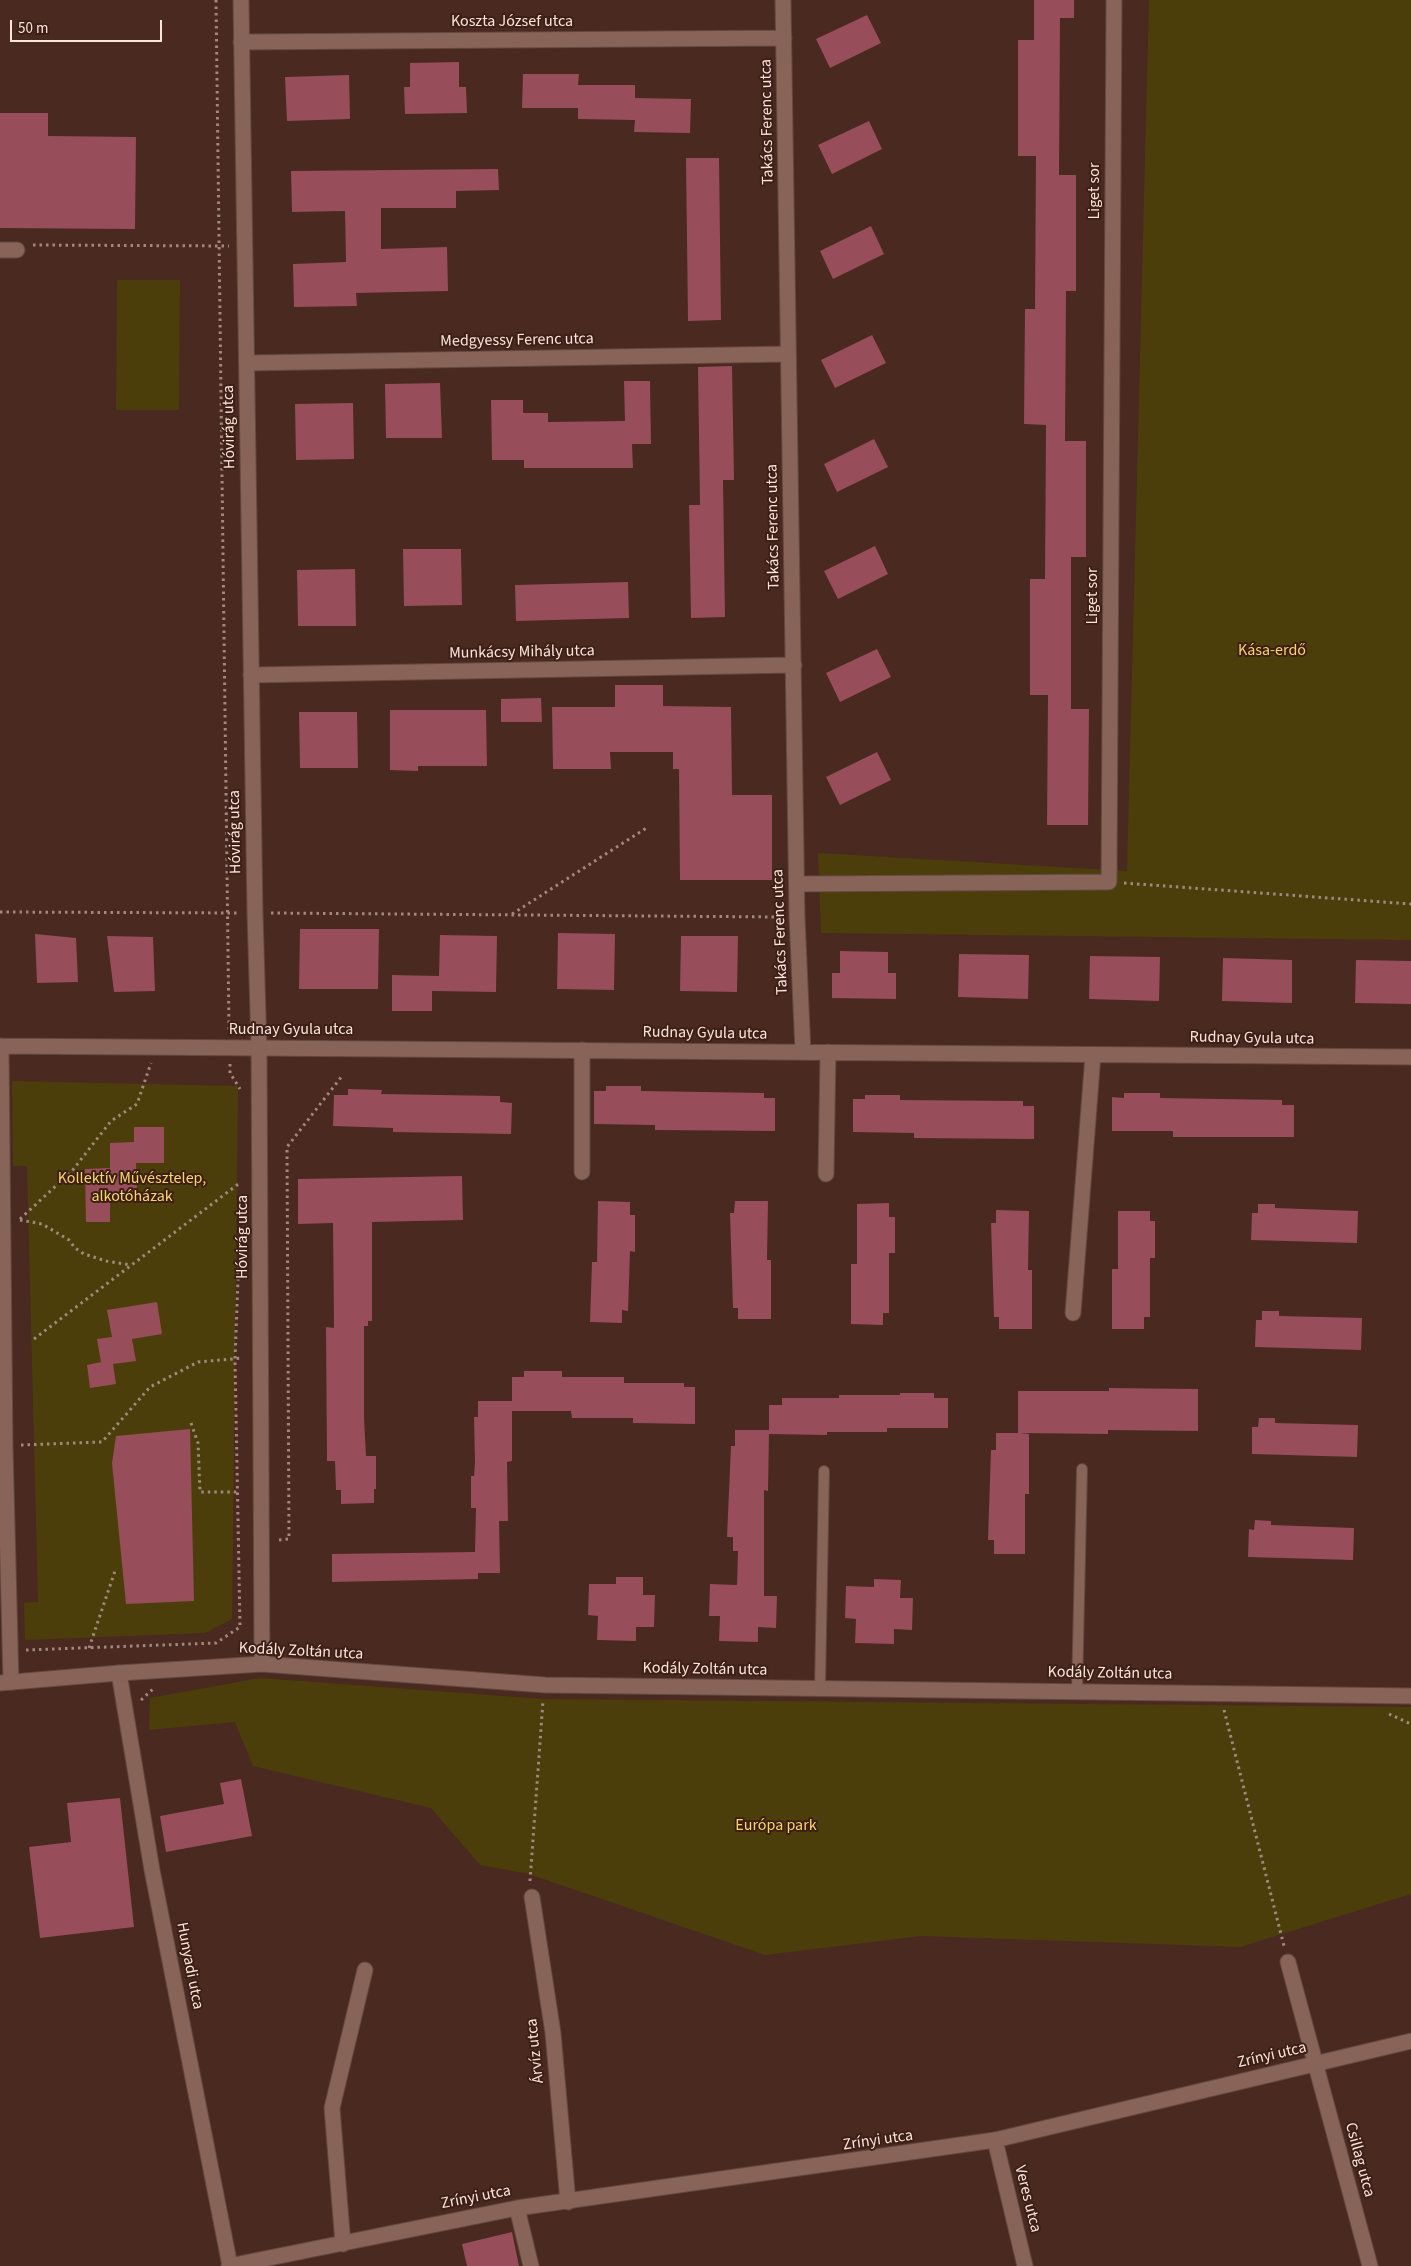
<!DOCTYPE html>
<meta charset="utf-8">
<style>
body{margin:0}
#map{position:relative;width:1411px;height:2266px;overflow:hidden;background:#492920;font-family:"Source Sans 3",sans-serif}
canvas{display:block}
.scale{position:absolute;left:10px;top:20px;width:152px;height:22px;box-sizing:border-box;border:2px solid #fae5de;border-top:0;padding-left:6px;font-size:15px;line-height:18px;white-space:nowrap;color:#fae5de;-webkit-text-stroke:4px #3e1f16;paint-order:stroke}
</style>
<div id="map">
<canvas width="1411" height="2266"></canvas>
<div class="scale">50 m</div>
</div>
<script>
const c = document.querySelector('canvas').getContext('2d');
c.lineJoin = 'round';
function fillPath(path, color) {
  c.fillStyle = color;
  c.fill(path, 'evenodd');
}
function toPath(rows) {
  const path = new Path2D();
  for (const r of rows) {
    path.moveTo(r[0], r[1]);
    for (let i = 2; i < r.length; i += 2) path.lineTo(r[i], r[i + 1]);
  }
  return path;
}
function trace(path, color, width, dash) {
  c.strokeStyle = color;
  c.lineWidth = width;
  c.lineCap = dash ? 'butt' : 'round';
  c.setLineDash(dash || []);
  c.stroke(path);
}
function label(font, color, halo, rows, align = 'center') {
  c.font = font + ' "Source Sans 3",sans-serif';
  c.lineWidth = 4;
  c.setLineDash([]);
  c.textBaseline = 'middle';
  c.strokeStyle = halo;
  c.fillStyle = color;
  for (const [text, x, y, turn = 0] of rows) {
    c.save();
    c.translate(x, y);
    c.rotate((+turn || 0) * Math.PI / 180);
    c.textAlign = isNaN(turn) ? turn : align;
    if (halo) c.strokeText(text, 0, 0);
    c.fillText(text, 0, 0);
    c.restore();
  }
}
const green = toPath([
 [1149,0,1411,0,1411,940,821,933,818,853,1127,871],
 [117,280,180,280,179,410,116,410],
 [12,1081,238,1086,232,1619,205,1633,25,1640,24,1603,38,1602,27,1166,13,1166],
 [260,1678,543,1699,1411,1707,1411,1894,1240,1947,921,1936,765,1955,529,1874,480,1865,431,1808,253,1766,235,1722,149,1730,150,1698]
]);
const building = toPath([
 [1034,0,1074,0,1074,18,1060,18,1059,175,1076,175,1076,291,1066,291,1065,441,1086,441,1086,557,1071,557,1071,709,1089,709,1088,825,1047,825,1048,695,1030,695,1030,579,1045,579,1046,425,1024,424,1025,309,1035,309,1036,156,1018,156,1018,40,1034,40],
 [867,15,881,43,830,68,816,39],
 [459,62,459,87,466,87,467,113,405,114,404,87,410,87,410,63],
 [523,74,579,74,578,85,635,85,635,98,691,99,690,133,634,132,635,120,578,119,578,108,522,108],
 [349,75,350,119,287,121,285,77],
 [0,113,48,113,48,136,136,137,135,229,0,228],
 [869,121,882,149,832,174,818,145],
 [686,158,719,158,721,320,688,321],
 [498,169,499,190,456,191,456,208,381,208,381,249,447,247,448,291,356,293,357,306,294,307,293,264,346,262,345,211,292,212,291,171],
 [871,226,884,254,833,279,820,251],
 [872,335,886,363,835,388,821,360],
 [732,366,734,480,723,480,725,617,691,618,689,505,700,505,698,367],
 [624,381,650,381,651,444,632,444,633,468,524,468,524,460,492,460,491,400,523,400,523,413,548,413,548,422,625,421],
 [440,383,442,438,386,438,385,384],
 [353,403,354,459,296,460,295,404],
 [874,439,888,467,837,492,824,464],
 [875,546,888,574,838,599,824,571],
 [403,549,461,549,462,605,404,606],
 [355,569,356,626,298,626,297,570],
 [628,582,629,618,516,621,515,585],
 [877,649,891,677,840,702,826,673],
 [615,685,663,685,663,706,731,707,732,795,772,795,772,880,680,880,679,769,673,769,673,752,610,752,611,769,553,769,552,707,615,707],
 [541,698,542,722,501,722,501,699],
 [390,710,486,710,487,766,418,766,418,771,390,770],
 [299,712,357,712,358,768,300,768],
 [877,752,891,780,840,805,826,777],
 [300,929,379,929,378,989,299,989],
 [558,933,615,934,614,990,557,989],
 [35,934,76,938,78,982,37,983],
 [440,935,497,936,496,992,432,991,432,1011,392,1011,392,975,439,976],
 [107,936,153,937,155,991,114,992],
 [681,936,738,936,737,992,680,991],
 [840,951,888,952,888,973,896,973,896,999,832,998,832,973,840,973],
 [959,954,1029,955,1028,999,958,997],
 [1090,956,1160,957,1159,1001,1089,999],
 [1223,958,1292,960,1292,1003,1222,1001],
 [1356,960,1411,961,1411,1004,1355,1003],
 [606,1086,641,1086,641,1091,764,1093,764,1098,775,1098,775,1131,655,1130,655,1125,594,1124,594,1091,606,1091],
 [348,1089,382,1090,381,1094,500,1096,500,1102,512,1103,511,1134,393,1132,393,1128,333,1126,334,1095,348,1095],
 [1124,1093,1160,1093,1160,1098,1282,1100,1282,1105,1294,1105,1294,1137,1173,1137,1173,1131,1112,1131,1112,1097,1124,1098],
 [865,1095,900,1095,900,1100,1023,1101,1023,1106,1034,1106,1034,1139,914,1138,914,1133,853,1132,853,1099,865,1099],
 [134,1127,164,1127,164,1163,136,1163,137,1192,110,1193,110,1222,86,1222,85,1169,110,1168,110,1143,134,1142],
 [462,1176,463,1220,372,1222,372,1321,368,1321,368,1326,364,1326,364,1418,366,1456,376,1456,376,1489,374,1489,374,1503,341,1504,341,1490,336,1490,335,1461,327,1461,326,1327,334,1328,333,1223,298,1224,298,1179],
 [598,1201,630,1202,630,1215,635,1215,635,1252,630,1251,628,1311,622,1310,622,1323,590,1322,592,1262,597,1262],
 [735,1201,768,1201,767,1260,771,1260,771,1319,738,1319,738,1308,733,1308,730,1213,734,1213],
 [889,1203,889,1217,895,1217,895,1253,889,1253,889,1313,883,1313,883,1325,851,1324,851,1264,857,1264,857,1204],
 [1258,1204,1275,1204,1275,1208,1358,1211,1357,1243,1251,1240,1252,1213,1258,1213],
 [996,1210,1029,1211,1028,1270,1032,1270,1032,1329,999,1329,999,1317,994,1317,991,1223,996,1223],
 [1118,1211,1150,1211,1150,1221,1155,1221,1155,1258,1150,1258,1150,1317,1144,1317,1144,1329,1112,1329,1112,1269,1118,1269],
 [157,1302,162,1334,132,1339,136,1361,113,1364,116,1384,90,1388,87,1365,101,1362,97,1339,112,1337,107,1310],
 [1262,1311,1279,1311,1279,1316,1362,1318,1361,1350,1255,1347,1256,1320,1262,1320],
 [524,1371,562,1371,562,1377,624,1377,624,1383,684,1383,684,1387,695,1387,695,1424,633,1423,633,1418,572,1418,571,1411,512,1411,512,1461,507,1462,508,1521,499,1521,500,1573,478,1573,478,1579,332,1582,332,1554,475,1552,476,1508,471,1508,471,1476,474,1476,475,1463,474,1417,478,1417,478,1401,512,1401,512,1377,524,1377],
 [1109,1388,1198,1389,1198,1431,1108,1430,1108,1434,1020,1433,1029,1434,1029,1494,1025,1494,1025,1554,994,1554,994,1540,988,1540,991,1450,996,1450,996,1433,1018,1433,1018,1391,1109,1391],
 [900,1393,934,1393,934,1398,948,1398,948,1428,887,1428,887,1432,827,1432,827,1435,769,1434,768,1491,764,1490,764,1596,777,1596,776,1628,758,1627,758,1642,719,1641,720,1616,709,1616,710,1584,737,1585,738,1551,733,1551,733,1537,727,1537,731,1446,735,1446,735,1430,769,1430,769,1405,782,1405,782,1398,839,1398,839,1395,900,1395],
 [1259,1418,1275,1418,1275,1423,1358,1425,1357,1457,1252,1454,1252,1427,1258,1427],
 [190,1429,194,1601,126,1604,112,1463,116,1436],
 [1255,1520,1271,1521,1271,1525,1354,1528,1353,1560,1248,1557,1249,1529,1254,1530],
 [616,1577,643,1577,643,1595,655,1595,654,1627,636,1627,636,1641,597,1640,598,1616,588,1615,589,1584,616,1584],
 [874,1579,901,1580,900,1598,913,1598,912,1630,894,1629,894,1644,855,1643,856,1619,845,1618,846,1586,874,1587],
 [241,1779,252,1836,166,1852,160,1816,224,1804,220,1783],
 [120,1798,134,1927,40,1938,29,1847,71,1842,67,1803],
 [512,2232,519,2266,467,2266,462,2244]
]);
const path = toPath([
 [216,0,229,1030],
 [33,245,229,246],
 [1124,883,1411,904],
 [0,912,239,913],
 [271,913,779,917],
 [512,914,648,827],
 [230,1064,230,1073,240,1089],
 [20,1219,72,1171,111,1121,137,1104,151,1063],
 [20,1220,42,1224,54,1231,69,1240,75,1248,84,1254,106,1261,131,1265],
 [34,1339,241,1182],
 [191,1423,198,1443,200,1492,239,1492],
 [21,1445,102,1442,150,1387,198,1362,243,1358],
 [279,1540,289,1539,287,1147,342,1076],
 [89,1648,116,1568],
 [26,1650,216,1643,240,1627,235,1359,240,1228],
 [141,1700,153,1689],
 [1224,1710,1284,1946],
 [1389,1714,1411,1724],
 [530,1881,543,1701]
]);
const service = toPath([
 [820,1689,824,1471],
 [1077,1691,1082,1469]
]);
const minor = toPath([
 [783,0,797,917,803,1052],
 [241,42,784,38],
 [0,250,17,250],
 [247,363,788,354],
 [251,675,794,665],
 [797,884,1109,882,1114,0],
 [0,1046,1411,1057],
 [1,1046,5,1446,11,1682],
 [582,1172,582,1050],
 [826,1174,828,1052],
 [1073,1313,1093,1055],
 [119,1673,152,1870,230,2266],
 [532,1897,553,2033,568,2202],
 [1288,1962,1370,2266],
 [995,2140,1025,2266],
 [343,2244,332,2108,365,1970]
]);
const tertiary = toPath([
 [241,0,255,913,259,1048,262,1664],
 [0,1683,119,1673,262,1664,545,1685,1411,1696],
 [517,2208,531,2266],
 [229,2266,517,2208,995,2140,1411,2041]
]);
const streetNames = [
 ["Koszta József utca",512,22],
 ["Takács Ferenc utca",768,122,-91],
 ["Liget sor",1095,191,-90],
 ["Medgyessy Ferenc utca",517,341,-1],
 ["Hóvirág utca",230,427,-91],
 ["Takács Ferenc utca",774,527,-91],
 ["Liget sor",1093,596,-90],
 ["Munkácsy Mihály utca",522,653,-1],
 ["Hóvirág utca",236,832,-91],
 ["Takács Ferenc utca",781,932,-92],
 ["Rudnay Gyula utca",291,1030],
 ["Rudnay Gyula utca",705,1034,1],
 ["Rudnay Gyula utca",1252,1039,1],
 ["Hóvirág utca",243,1237,-90],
 ["Kodály Zoltán utca",301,1652,3],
 ["Kodály Zoltán utca",705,1670,1],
 ["Kodály Zoltán utca",1110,1674,1],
 ["Hunyadi utca",189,1966,79],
 ["Árvíz utca",536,2051,-96],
 ["Zrínyi utca",1272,2056,-13],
 ["Zrínyi utca",878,2141,-8],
 ["Csillag utca",1359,2160,75],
 ["Zrínyi utca",476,2198,-11],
 ["Veres utca",1027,2199,76]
];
const parkNames = [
 ["Kása-erdő",1272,651],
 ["Kollektív Művésztelep,",132,1179],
 ["alkotóházak",132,1197],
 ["Európa park",776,1826]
];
fillPath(green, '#4c3e0b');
fillPath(building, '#974d5a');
trace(service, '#624840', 12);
trace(minor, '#624840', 17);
trace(tertiary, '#624840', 17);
trace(path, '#a38880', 3, [2.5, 4]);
trace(service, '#876358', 10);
trace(minor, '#876358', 15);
trace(tertiary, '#876358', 15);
label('16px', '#fae5de', '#3e1f16', streetNames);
label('16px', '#f6d66d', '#3e1f16', parkNames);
</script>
